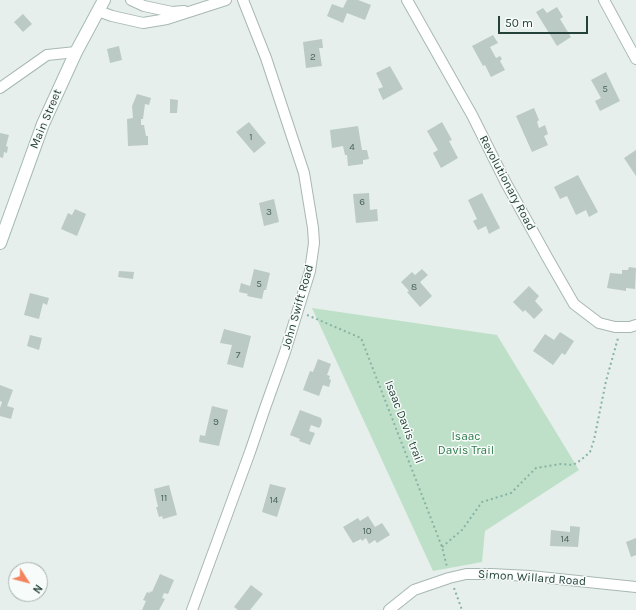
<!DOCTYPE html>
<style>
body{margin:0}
#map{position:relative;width:636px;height:610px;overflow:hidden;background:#e6efeb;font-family:Karla,sans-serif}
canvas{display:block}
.north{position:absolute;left:8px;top:562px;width:40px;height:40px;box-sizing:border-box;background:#f7fbf9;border:1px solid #a3b1ad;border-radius:50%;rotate:126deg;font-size:11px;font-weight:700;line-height:16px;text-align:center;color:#24423a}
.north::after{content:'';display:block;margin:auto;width:14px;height:18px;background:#f4845f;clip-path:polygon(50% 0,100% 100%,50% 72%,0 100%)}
.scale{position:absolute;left:498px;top:16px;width:90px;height:18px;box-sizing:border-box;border:2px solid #24423a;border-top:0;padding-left:5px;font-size:12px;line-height:14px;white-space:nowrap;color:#24423a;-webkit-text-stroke:3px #f7fbf9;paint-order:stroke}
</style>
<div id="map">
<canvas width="636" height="610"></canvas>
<div class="north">N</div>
<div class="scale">50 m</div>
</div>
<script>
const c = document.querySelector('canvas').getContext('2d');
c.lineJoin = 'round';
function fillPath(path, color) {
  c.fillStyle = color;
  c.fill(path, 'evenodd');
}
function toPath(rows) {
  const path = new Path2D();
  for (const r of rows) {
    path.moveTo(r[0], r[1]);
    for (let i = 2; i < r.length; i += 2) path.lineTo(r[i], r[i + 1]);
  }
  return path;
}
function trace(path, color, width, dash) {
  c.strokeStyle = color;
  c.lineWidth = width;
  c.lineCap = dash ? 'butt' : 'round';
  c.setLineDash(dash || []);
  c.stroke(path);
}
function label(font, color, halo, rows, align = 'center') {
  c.font = font + ' Karla,sans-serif';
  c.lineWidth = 3;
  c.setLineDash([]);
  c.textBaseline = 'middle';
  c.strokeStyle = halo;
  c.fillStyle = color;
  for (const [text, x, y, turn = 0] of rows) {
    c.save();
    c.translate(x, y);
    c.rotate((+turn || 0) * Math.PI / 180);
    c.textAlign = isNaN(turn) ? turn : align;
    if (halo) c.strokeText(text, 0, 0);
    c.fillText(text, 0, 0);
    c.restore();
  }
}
const green = toPath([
 [312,308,497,335,579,470,485,531,482,562,433,571]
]);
const building = toPath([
 [347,0,358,0,371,5,365,20,347,13,343,23,327,16,332,4,343,8],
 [557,7,563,17,560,19,571,37,557,46,536,12,543,8,547,13],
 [23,14,32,24,23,32,14,22],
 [493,35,498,43,490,47,496,58,500,56,502,59,500,61,505,70,491,77,485,65,483,66,472,46],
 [322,39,323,48,319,48,322,66,306,68,303,42],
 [119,46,122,60,110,63,107,49],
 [390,66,403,89,383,100,378,89,383,87,376,73],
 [606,72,620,101,600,111,595,101,601,98,591,80],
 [137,94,151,98,149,105,145,104,143,119,141,119,141,125,144,125,146,136,148,136,148,145,128,146,127,119,133,118,132,106],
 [170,99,178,100,177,113,170,113],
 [534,108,539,120,537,122,539,128,545,125,548,134,544,136,548,145,532,152,516,116],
 [249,122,266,143,254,153,236,132],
 [442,122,452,140,449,141,458,158,441,168,433,153,438,150,427,131],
 [358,126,362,150,367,150,369,159,363,160,363,164,348,166,347,155,345,155,343,146,332,148,330,130],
 [0,133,9,135,6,146,8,147,7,153,4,152,3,158,0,157],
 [636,150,636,176,624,158],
 [578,175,598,212,589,217,586,210,576,215,567,196,560,199,554,187],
 [369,193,370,210,377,209,378,221,356,223,353,194],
 [482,193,500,228,489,234,486,226,478,230,473,221,477,219,468,200],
 [274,199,279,222,264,226,259,203],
 [75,209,86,214,77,236,61,229,68,213,72,215],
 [629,267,636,268,635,289,626,288,626,291,607,288,610,273,622,274,622,270,628,270],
 [254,269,270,273,266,290,264,290,262,299,247,296,248,294,239,292,241,283,250,286],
 [422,269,428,275,420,282,432,296,420,307,407,292,409,291,401,282,412,272,415,275],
 [119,271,134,272,133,279,118,277],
 [529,286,539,296,535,301,543,310,534,319,525,310,523,312,513,302],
 [30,293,49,298,47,305,43,303,39,319,24,315],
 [224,329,251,336,243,368,227,364,232,345,220,343],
 [560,332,574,341,565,355,562,353,553,365,533,351,545,334,554,340],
 [30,335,42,338,39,350,27,346],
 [318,359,331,364,327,375,330,376,329,379,331,380,329,387,323,385,319,396,303,390,310,371,313,372],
 [0,385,13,390,7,406,14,408,11,419,0,416,0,408,2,402,0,401],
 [212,406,228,410,219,446,199,442,200,435,205,436],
 [300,410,321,418,322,421,321,425,319,428,311,425,309,431,315,433,310,445,299,441,300,439,290,435],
 [270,484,286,488,277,517,262,512],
 [169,485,177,515,163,519,162,516,159,517,156,507,158,507,154,489],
 [368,516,375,527,382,523,390,535,377,543,375,540,369,544,366,538,362,541,361,539,353,543,343,527,358,518,360,521],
 [570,526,580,527,578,547,550,546,551,530,570,532],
 [636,538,636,555,631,557,626,542],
 [160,574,174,580,168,594,164,593,162,598,165,599,159,610,142,610,146,601,143,600,147,592,150,593,150,591,152,592],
 [251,585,263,594,250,610,238,610,234,607]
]);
const path = toPath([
 [307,315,361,338,442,547,447,567],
 [442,547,462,530,482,502,511,493,536,468,561,464,573,465,581,460,590,452,594,440,606,381,618,338],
 [454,588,462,610]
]);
const street = toPath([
 [131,0,144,6,172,12,184,11],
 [407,0,472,115,506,183,547,257,574,304,599,323,615,327,630,327,636,325],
 [604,0,636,59],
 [98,11,112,16,143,23,167,19,226,0],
 [0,88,47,55,76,52],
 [192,610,250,452,265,408,285,352,310,271,314,243,313,228,304,173,266,58,243,0],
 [389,610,414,590,449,578,466,574,491,574,530,576,636,587]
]);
const secondary = toPath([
 [0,243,43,124,76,52,104,0]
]);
const numberNames = [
 ["2",313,57],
 ["5",605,89],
 ["1",251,137],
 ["4",352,147],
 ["6",362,202],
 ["3",269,212],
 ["5",259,284],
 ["8",414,287],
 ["7",238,355],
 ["9",216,422],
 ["11",164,498],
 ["14",274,500],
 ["10",367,531],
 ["14",565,539]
];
const streetNames = [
 ["Main Street",46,119,-67],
 ["Revolutionary Road",507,183,62],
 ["John Swift Road",298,307,-74],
 ["Isaac Davis trail",404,422,69],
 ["Simon Willard Road",532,578,4]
];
const parkNames = [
 ["Isaac",466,437],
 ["Davis Trail",466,451]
];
fillPath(green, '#bfe0c8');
fillPath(building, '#bbcac4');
trace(street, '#a8b8b2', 12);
trace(secondary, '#a4bbb3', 14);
trace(path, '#86b3a5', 2, [2, 3]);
trace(street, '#fff', 10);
trace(secondary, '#fff', 12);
label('10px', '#4a645c', null, numberNames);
label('12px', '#24423a', '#f7fbf9', streetNames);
label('12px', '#2d7a4b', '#f7fbf9', parkNames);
</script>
